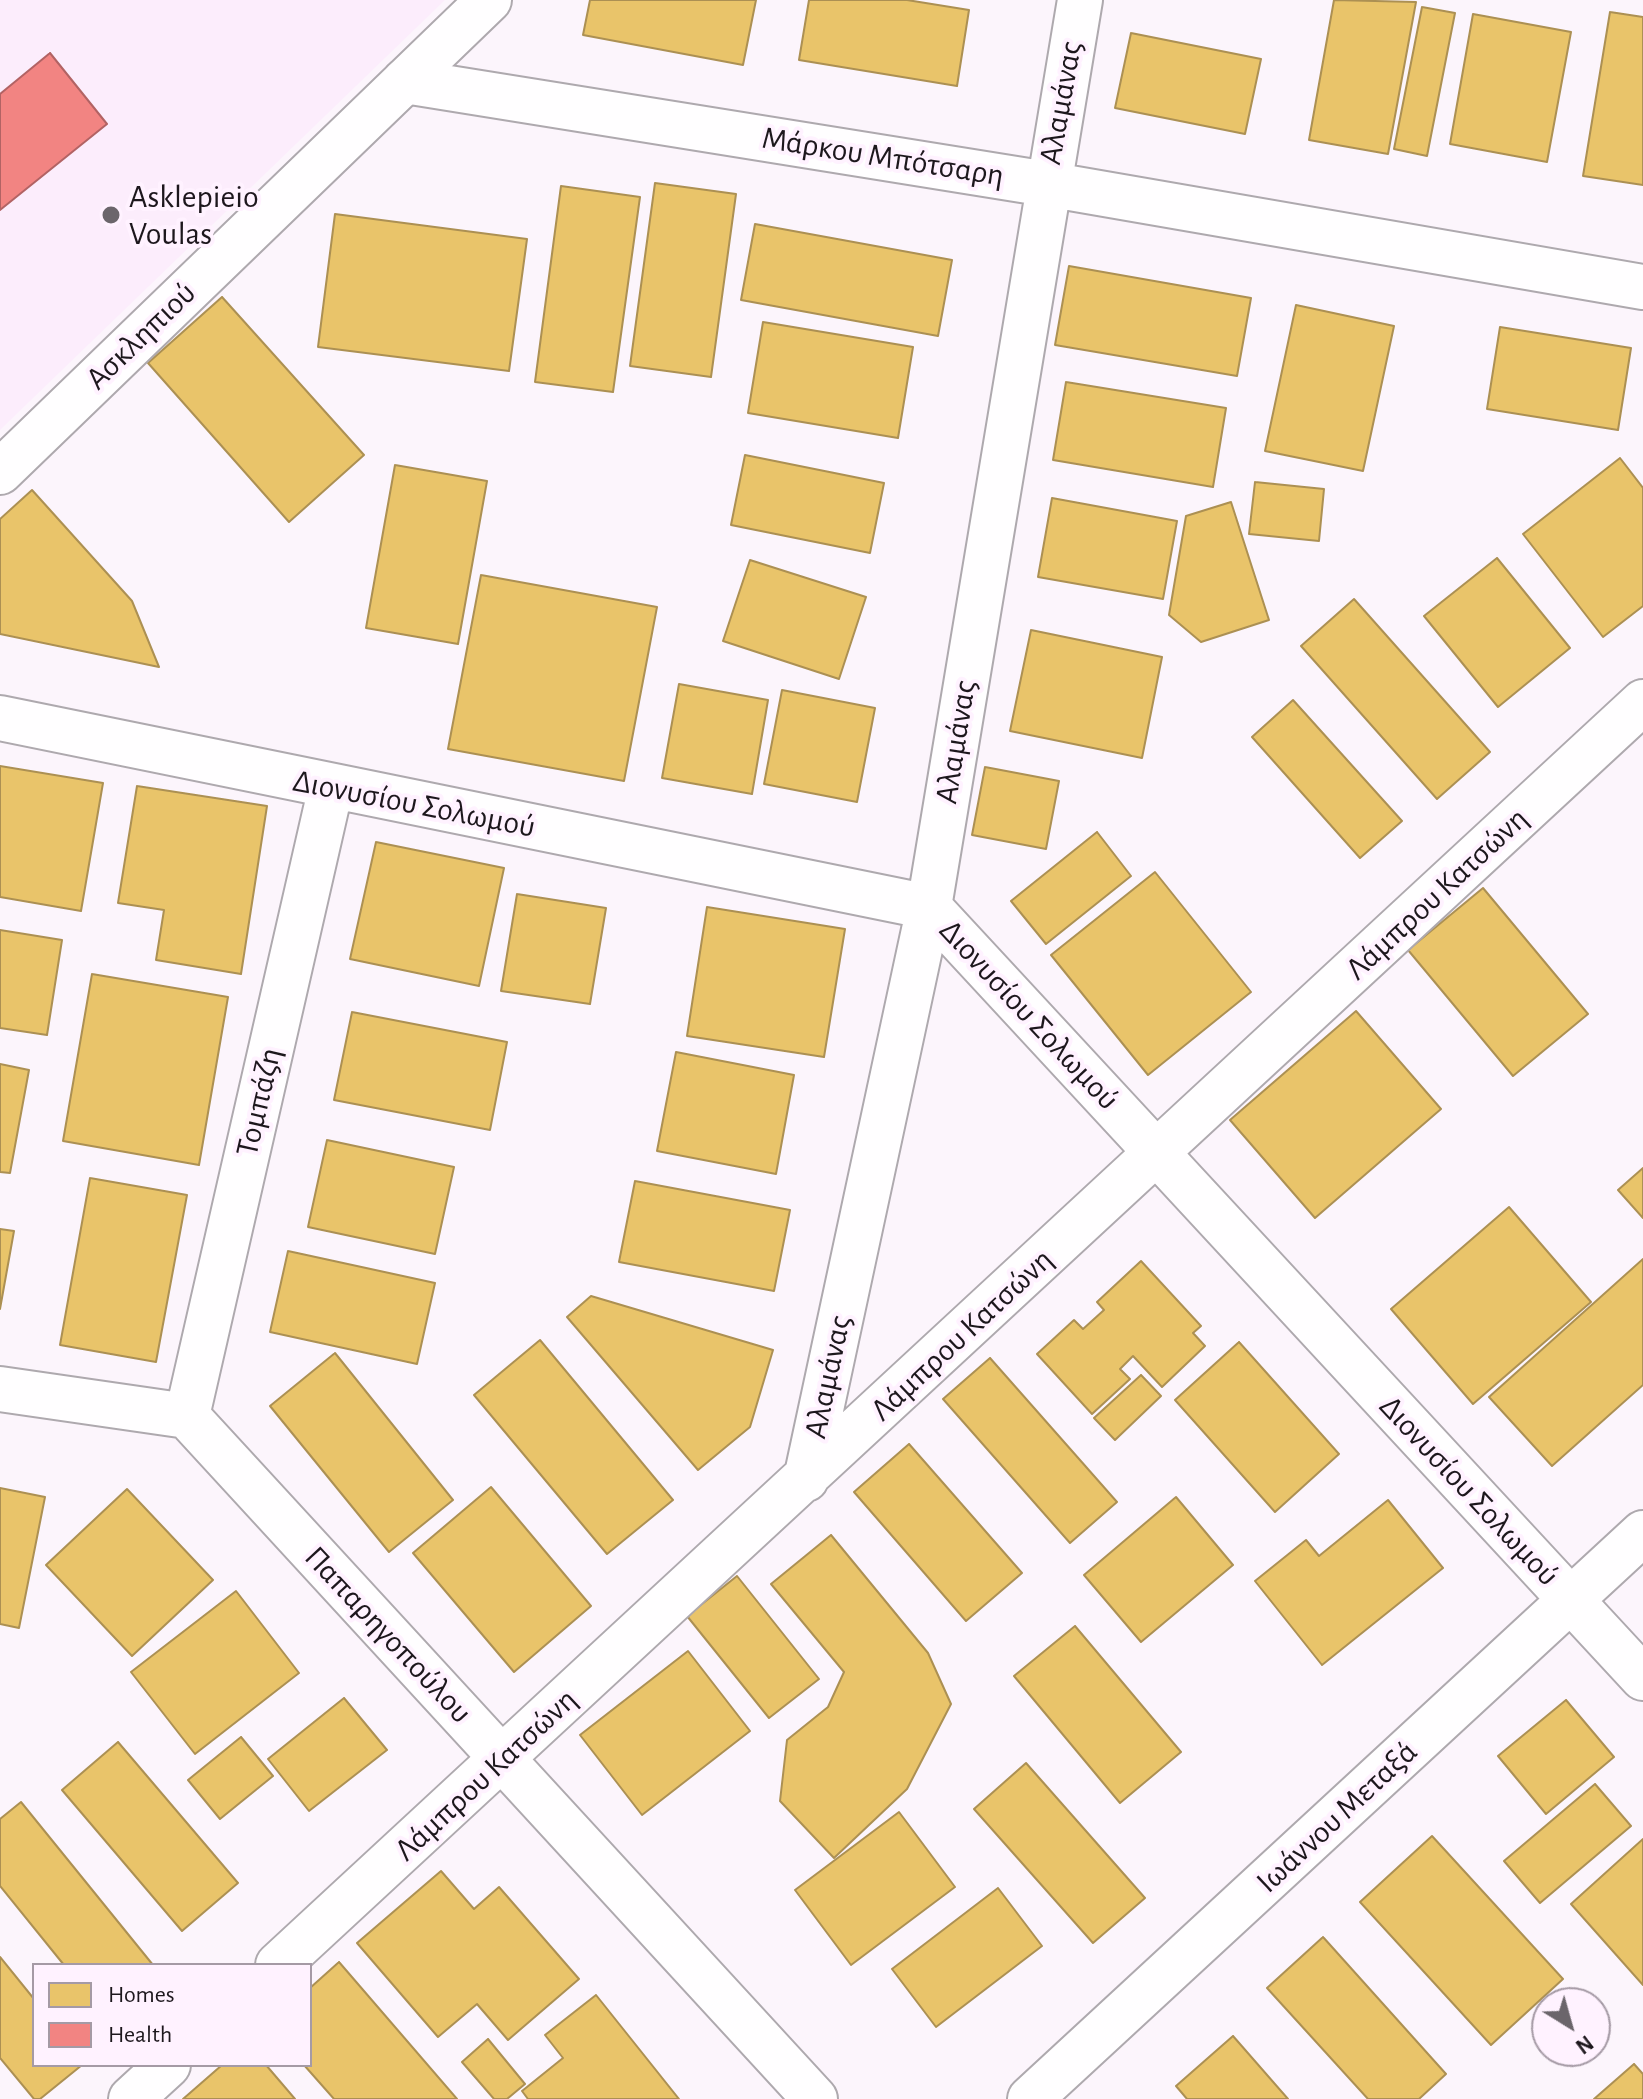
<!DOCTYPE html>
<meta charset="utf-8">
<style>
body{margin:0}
#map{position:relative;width:1643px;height:2099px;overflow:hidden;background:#fcf5fc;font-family:"Alegreya Sans",sans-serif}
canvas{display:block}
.legend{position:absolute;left:32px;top:1963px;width:280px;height:104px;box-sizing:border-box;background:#fff2ff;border:2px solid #a59aa5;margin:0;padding:10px 14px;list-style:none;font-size:24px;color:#1d171d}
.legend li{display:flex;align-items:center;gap:16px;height:40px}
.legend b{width:40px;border:2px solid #a59aa5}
.north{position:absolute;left:1531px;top:1987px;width:80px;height:80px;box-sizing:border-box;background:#fff2ff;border:2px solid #a59aa5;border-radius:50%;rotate:143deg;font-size:22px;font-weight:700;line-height:32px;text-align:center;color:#1d171d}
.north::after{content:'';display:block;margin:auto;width:28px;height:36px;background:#6b656b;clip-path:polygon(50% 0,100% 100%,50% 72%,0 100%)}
</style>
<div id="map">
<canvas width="1643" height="2099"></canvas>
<ul class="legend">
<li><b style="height:22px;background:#e9c46a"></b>Homes</li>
<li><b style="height:22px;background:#f28482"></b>Health</li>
</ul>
<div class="north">N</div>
</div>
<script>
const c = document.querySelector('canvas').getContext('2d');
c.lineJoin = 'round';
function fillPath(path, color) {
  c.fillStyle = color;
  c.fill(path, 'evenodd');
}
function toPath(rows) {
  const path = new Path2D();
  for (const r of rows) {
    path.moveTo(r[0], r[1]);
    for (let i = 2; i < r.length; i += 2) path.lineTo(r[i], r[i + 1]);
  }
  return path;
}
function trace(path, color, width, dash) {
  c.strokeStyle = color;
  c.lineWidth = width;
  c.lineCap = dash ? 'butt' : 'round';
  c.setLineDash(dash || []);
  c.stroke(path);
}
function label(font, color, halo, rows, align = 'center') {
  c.font = font + ' "Alegreya Sans",sans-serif';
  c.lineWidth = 8;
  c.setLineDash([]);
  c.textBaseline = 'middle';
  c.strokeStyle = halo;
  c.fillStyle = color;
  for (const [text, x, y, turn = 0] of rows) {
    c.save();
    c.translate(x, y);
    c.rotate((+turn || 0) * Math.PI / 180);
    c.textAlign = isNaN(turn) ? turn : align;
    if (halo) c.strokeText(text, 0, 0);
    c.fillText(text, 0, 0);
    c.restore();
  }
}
const built = toPath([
 [0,0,445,0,0,430]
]);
const homes = toPath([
 [590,0,756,0,743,65,583,35,590,0],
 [809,0,907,0,969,10,957,86,799,60,809,0],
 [1334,0,1416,2,1388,154,1309,140,1334,0],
 [1422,7,1455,13,1427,156,1394,149,1422,7],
 [1610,12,1643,17,1643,185,1583,176,1610,12],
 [1473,14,1571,32,1547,162,1450,144,1473,14],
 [1131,33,1261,59,1245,134,1115,108,1131,33],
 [655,183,736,194,711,377,630,366,655,183],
 [561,186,640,197,613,392,535,382,561,186],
 [335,214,527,239,509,371,318,347,335,214],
 [755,224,952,260,938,336,741,300,755,224],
 [1069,266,1251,298,1237,376,1055,345,1069,266],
 [222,297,364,455,289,522,148,363,222,297],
 [1296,305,1394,326,1363,471,1265,451,1296,305],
 [763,322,913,347,898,438,748,413,763,322],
 [1500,327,1631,348,1618,430,1487,409,1500,327],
 [1066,382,1226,408,1213,487,1053,460,1066,382],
 [745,455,884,483,870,553,731,525,745,455],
 [1620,458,1643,488,1643,606,1603,637,1523,534,1620,458],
 [395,465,487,481,458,644,366,628,395,465],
 [1255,482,1324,489,1319,541,1249,534,1255,482],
 [32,490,132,601,159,667,0,634,0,519,32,490],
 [1052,498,1177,521,1163,599,1038,577,1052,498],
 [1231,502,1269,620,1201,642,1169,615,1186,516,1231,502],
 [1497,558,1570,648,1498,707,1424,616,1497,558],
 [750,560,866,597,839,679,723,641,750,560],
 [481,575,657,607,624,781,448,749,481,575],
 [1354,599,1490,752,1437,799,1301,646,1354,599],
 [1031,630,1162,657,1142,758,1010,731,1031,630],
 [679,684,768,700,752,794,662,778,679,684],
 [782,690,875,708,857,802,764,784,782,690],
 [1293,700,1402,821,1360,858,1252,737,1293,700],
 [0,766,103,783,81,911,0,897,0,766],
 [985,767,1059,781,1046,849,972,835,985,767],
 [137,786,267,806,241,974,156,960,164,910,118,903,137,786],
 [1097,832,1131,876,1046,944,1011,901,1097,832],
 [376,842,504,868,479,986,350,959,376,842],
 [1155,872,1251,992,1148,1075,1051,955,1155,872],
 [1483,888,1588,1014,1513,1076,1408,950,1483,888],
 [517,894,606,908,590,1004,501,991,517,894],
 [707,907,845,929,824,1057,687,1036,707,907],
 [0,930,62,940,47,1035,0,1028,0,930],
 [92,974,228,997,199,1165,63,1141,92,974],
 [1356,1011,1441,1109,1315,1218,1230,1120,1356,1011],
 [352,1012,507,1042,490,1130,334,1100,352,1012],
 [676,1052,794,1075,776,1174,657,1151,676,1052],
 [0,1064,29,1070,10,1173,0,1172,0,1064],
 [327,1140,454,1167,435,1254,308,1227,327,1140],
 [1643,1168,1643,1218,1618,1190,1643,1168],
 [90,1178,187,1195,156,1362,60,1345,90,1178],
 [635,1181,790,1210,774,1291,619,1262,635,1181],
 [1509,1207,1591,1302,1473,1404,1391,1309,1509,1207],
 [0,1229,14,1231,0,1309,0,1229],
 [288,1251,435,1283,417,1364,270,1332,288,1251],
 [1643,1259,1643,1385,1552,1466,1489,1397,1643,1259],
 [1141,1261,1201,1326,1193,1333,1205,1346,1162,1387,1133,1356,1120,1369,1130,1379,1092,1414,1037,1354,1074,1320,1083,1329,1104,1310,1097,1302,1141,1261],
 [591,1296,773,1350,750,1427,698,1470,567,1317,591,1296],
 [540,1340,673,1500,607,1554,474,1395,540,1340],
 [1239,1342,1339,1454,1275,1512,1175,1400,1239,1342],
 [335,1353,453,1500,389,1552,270,1406,335,1353],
 [990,1358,1117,1502,1070,1543,943,1399,990,1358],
 [1141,1375,1161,1396,1115,1440,1094,1418,1141,1375],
 [909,1444,1022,1573,966,1621,854,1492,909,1444],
 [491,1487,591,1606,514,1672,413,1553,491,1487],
 [0,1488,45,1497,19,1628,0,1624,0,1488],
 [127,1489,213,1580,132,1656,46,1565,127,1489],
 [1176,1497,1233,1565,1141,1642,1084,1575,1176,1497],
 [1388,1500,1443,1568,1322,1665,1255,1581,1306,1540,1319,1556,1388,1500],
 [831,1535,928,1653,951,1704,907,1789,834,1858,780,1801,787,1740,828,1707,844,1672,771,1584,831,1535],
 [737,1576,819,1679,769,1718,687,1616,737,1576],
 [236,1591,299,1673,195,1754,131,1672,236,1591],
 [1075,1626,1181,1752,1120,1803,1014,1676,1075,1626],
 [688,1651,750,1731,642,1815,580,1735,688,1651],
 [344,1698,387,1750,309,1811,268,1759,344,1698],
 [1566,1700,1614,1757,1546,1814,1498,1756,1566,1700],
 [241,1737,273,1776,220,1819,188,1780,241,1737],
 [118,1742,238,1883,182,1931,62,1790,118,1742],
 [1026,1763,1145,1898,1093,1943,974,1809,1026,1763],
 [1595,1784,1631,1826,1540,1903,1504,1861,1595,1784],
 [21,1802,153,1965,64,1965,0,1886,0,1819,21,1802],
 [899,1812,955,1887,851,1965,795,1890,899,1812],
 [1432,1836,1563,1979,1491,2045,1360,1902,1432,1836],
 [1643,1839,1643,1985,1571,1904,1643,1839],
 [441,1871,474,1909,499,1887,579,1979,508,2040,477,2004,438,2037,357,1943,441,1871],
 [998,1888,1042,1946,936,2027,892,1969,998,1888],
 [1323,1937,1446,2074,1419,2099,1368,2099,1267,1988,1323,1937],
 [0,1957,34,1999,34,2065,82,2065,40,2099,34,2099,0,2058,0,1957],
 [339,1962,457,2099,334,2099,304,2065,310,2065,310,1988,339,1962],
 [596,1995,679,2099,528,2099,522,2091,563,2058,545,2035,596,1995],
 [1233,2036,1288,2099,1187,2099,1176,2086,1233,2036],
 [488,2039,525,2084,507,2099,494,2099,462,2062,488,2039],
 [1634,2064,1643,2074,1643,2099,1594,2099,1634,2064],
 [222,2065,266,2065,295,2099,183,2099,222,2065]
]);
const health = toPath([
 [50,53,107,124,0,210,0,94,50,53]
]);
const minor = toPath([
 [405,81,1047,184,1643,287],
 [0,718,929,907,1643,1678],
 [0,1389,187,1416,815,2099],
 [187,1416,331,787],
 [806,1479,929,907,1080,0],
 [278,1965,1643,702],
 [131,2099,168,2065],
 [1030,2099,1643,1533]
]);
const tertiary = toPath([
 [0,472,489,0]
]);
const markers = [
 [111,215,10,"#6b656b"]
];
const streetNames = [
 ["Αλαμάνας",1061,103,-80],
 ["Μάρκου Μπότσαρη",883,157,9],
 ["Ασκληπιού",141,336,-44],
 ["Αλαμάνας",956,742,-81],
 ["Διονυσίου Σολωμού",414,804,11],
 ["Λάμπρου Κατσώνη",1437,894,-43],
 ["Διονυσίου Σολωμού",1029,1015,47],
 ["Τομπάζη",259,1102,-77],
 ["Λάμπρου Κατσώνη",962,1335,-43],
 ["Αλαμάνας",828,1377,-78],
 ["Διονυσίου Σολωμού",1469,1491,47],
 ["Παπαρηγοπούλου",388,1635,47],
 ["Λάμπρου Κατσώνη",486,1775,-43],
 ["Ιωάννου Μεταξά",1337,1817,-43]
];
const poiNames = [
 ["Asklepieio",129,197],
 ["Voulas",129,234]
];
fillPath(built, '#fcedfc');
fillPath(homes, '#e9c46a');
trace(homes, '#ac9053', 2);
fillPath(health, '#f28482');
trace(health, '#b26364', 2);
trace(minor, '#aea9ae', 48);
trace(tertiary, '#aea9ae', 48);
trace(minor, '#fffeff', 44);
trace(tertiary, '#fffeff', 44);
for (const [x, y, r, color] of markers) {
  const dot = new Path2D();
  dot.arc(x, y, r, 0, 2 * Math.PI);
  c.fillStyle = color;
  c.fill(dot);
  trace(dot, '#fff2ff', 3);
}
label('32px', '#1d171d', '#fff2ff', streetNames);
label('32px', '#1d171d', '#fff2ff', poiNames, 'left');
</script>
